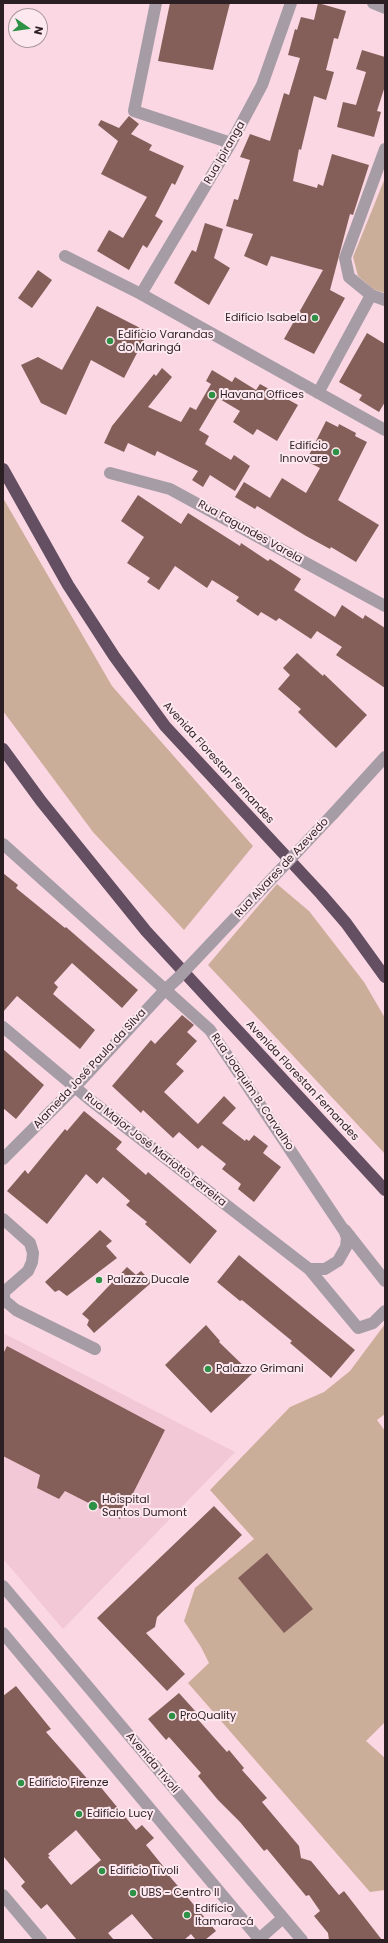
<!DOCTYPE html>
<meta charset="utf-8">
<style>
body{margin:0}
#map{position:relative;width:388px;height:1943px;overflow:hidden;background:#fad7e2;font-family:Poppins,sans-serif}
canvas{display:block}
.frame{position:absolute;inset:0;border:4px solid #2b1f23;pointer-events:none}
.north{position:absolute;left:8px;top:8px;width:40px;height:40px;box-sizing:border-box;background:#fee8ef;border:1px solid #aa989d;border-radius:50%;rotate:103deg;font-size:11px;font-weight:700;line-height:16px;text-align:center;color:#2b1f23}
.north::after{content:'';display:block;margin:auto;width:14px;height:18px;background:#2e9146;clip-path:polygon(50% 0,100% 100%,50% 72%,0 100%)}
</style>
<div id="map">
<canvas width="388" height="1943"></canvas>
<div class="frame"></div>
<div class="north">N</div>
</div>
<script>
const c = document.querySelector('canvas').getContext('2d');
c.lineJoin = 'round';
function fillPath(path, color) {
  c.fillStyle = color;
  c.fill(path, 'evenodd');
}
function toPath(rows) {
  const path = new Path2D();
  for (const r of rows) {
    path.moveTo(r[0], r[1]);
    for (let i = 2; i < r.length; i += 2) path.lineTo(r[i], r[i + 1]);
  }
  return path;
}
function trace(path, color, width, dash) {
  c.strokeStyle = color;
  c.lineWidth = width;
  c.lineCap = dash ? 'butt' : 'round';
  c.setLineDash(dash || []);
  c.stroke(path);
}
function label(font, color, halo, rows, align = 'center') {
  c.font = font + ' Poppins,sans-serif';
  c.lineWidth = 4;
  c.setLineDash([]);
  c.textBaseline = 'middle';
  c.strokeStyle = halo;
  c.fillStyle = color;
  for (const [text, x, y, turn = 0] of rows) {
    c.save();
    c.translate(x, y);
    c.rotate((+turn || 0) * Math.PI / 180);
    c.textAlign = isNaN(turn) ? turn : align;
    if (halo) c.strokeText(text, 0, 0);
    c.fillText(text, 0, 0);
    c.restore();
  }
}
const built = toPath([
 [3,1333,235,1452,63,1629,3,1559]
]);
const green = toPath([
 [385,178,385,293,373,289,358,276,353,257],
 [3,498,112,686,253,846,184,930,93,832,3,711],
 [277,884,309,911,364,982,385,1018,385,1154,208,965],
 [385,1324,385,1414,377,1420,385,1431,385,1722,366,1741,385,1758,385,1890,370,1892,188,1683,209,1663,201,1647,184,1621,195,1588,254,1539,210,1490,290,1407,324,1392,350,1371]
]);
const building = toPath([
 [170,3,230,3,213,70,158,61],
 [318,3,346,11,338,39,334,38,326,70,334,72,326,100,314,96,301,150,299,149,293,181,317,188,318,184,323,186,332,154,369,165,353,215,350,214,330,290,345,298,314,354,284,339,323,270,271,256,267,266,244,256,253,234,226,226,234,199,238,200,250,160,240,157,250,134,270,141,284,93,289,95,300,58,288,55,295,29,297,30,301,17,314,20],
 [362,50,385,57,385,86,377,111,381,112,374,137,337,127,343,102,356,105,366,72,356,69],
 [129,116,139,124,131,134,152,145,149,150,184,166,175,185,172,183,155,216,163,221,147,248,143,245,129,270,97,251,109,230,123,238,147,197,101,174,118,141,98,125,101,120,119,128],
 [205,223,223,229,214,258,230,268,209,305,174,283,192,250,196,252],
 [38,270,52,280,32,308,18,298],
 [97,306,148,332,124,378,91,360,66,415,41,403,21,365,38,357,62,370],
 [367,333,385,344,385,402,379,412,359,400,362,395,339,382],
 [162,368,172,377,148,407,181,422,190,407,196,410,211,384,206,381,212,370,232,382,235,377,256,390,260,384,298,405,277,441,257,429,253,435,233,422,240,411,218,398,199,430,209,436,205,444,231,460,234,455,250,466,235,491,210,475,203,487,192,480,198,471,157,451,155,456,128,443,124,452,104,443,112,426,154,374,156,376],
 [326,421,338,427,339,424,356,433,355,436,367,442,338,500,379,525,356,562,331,547,330,549,306,536,257,506,255,509,235,497,244,482,270,498,282,478,306,493,320,468,306,461],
 [138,495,181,524,188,513,240,546,241,543,268,561,270,559,301,579,294,590,335,617,342,605,363,619,365,615,385,628,385,688,336,655,342,647,317,631,311,639,279,618,276,621,261,612,258,616,236,601,239,597,212,580,207,588,175,566,159,590,147,582,150,578,127,563,144,537,121,521],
 [297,653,323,676,324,674,367,715,336,748,298,712,301,709,278,689,290,675,283,668],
 [3,873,18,885,16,888,65,928,66,927,138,990,122,1008,72,963,54,983,58,987,53,994,95,1030,80,1049,17,996,3,1012],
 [182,1015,194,1025,187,1032,197,1041,176,1064,184,1071,164,1092,198,1124,224,1096,236,1108,222,1123,245,1141,246,1139,249,1141,254,1135,268,1146,263,1153,281,1167,254,1202,238,1189,241,1184,222,1169,226,1164,202,1145,198,1149,179,1132,173,1138,143,1110,141,1113,112,1086,151,1040,155,1044],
 [3,1049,44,1085,16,1119,3,1108],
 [84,1111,122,1142,116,1149,146,1175,148,1172,217,1231,190,1264,145,1224,147,1222,126,1205,130,1201,103,1177,97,1184,86,1174,47,1224,7,1191,25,1170,28,1174,65,1129,67,1131],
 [100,1230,112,1241,106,1246,117,1258,67,1296,59,1290,55,1292,45,1282],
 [239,1255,355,1350,331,1378,290,1343,292,1341,242,1300,240,1301,217,1282],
 [127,1267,136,1275,141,1271,152,1282,94,1333,87,1325,89,1320,82,1314],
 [206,1325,220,1341,219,1342,252,1374,211,1413,165,1365],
 [7,1346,165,1430,120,1519,65,1491,59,1499,37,1488,40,1475,3,1456,3,1354],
 [214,1506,242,1535,157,1617,155,1627,146,1633,185,1674,167,1691,97,1618],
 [267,1553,313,1609,284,1633,238,1578],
 [16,1686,51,1729,46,1732,91,1783,94,1779,136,1830,142,1825,154,1838,146,1845,167,1871,166,1872,216,1931,205,1940,196,1940,191,1934,184,1940,154,1940,132,1914,108,1933,114,1940,77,1940,47,1904,41,1909,21,1886,25,1882,3,1856,3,1696],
 [76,1830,101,1860,71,1885,48,1857,50,1856,48,1854],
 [179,1693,197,1713,194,1715,227,1752,229,1750,244,1768,242,1770,267,1798,262,1802,299,1846,301,1858,311,1861,339,1895,344,1891,382,1940,329,1940,328,1933,314,1916,320,1911,309,1895,306,1896,267,1849,264,1851,240,1822,218,1800,198,1776,201,1773,169,1737,166,1740,148,1719]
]);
const minor = toPath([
 [156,3,134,111,231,143],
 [373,3,385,8],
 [385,149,345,258,349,277,371,295,385,300],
 [65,256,141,294,385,430],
 [141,294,231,143,262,85,291,3],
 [318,393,371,295],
 [110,473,170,489,385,606],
 [333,814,385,757],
 [3,844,210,1030,345,1232,347,1238,346,1247,338,1261,325,1269,309,1269],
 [3,1027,89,1099,309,1269,358,1328,373,1323,385,1311],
 [3,1159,75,1087,165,990,178,978],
 [3,1219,30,1243,33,1253,32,1262,28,1271,4,1292,4,1300,16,1310,95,1349],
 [345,1230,385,1281],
 [3,1586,302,1940],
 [3,1633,260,1940],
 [3,1895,41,1940],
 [259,1939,283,1918]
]);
const highway = toPath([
 [3,469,68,585,114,656,165,726,321,894,346,923,385,977],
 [3,749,41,801,146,931,385,1190]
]);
const minorBridge = toPath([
 [178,978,333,814]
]);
const markers = [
 [315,318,4,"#2e9146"],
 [110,341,4,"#2e9146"],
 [212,395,4,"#2e9146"],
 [336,452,4,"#2e9146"],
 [99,1280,4,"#2e9146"],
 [208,1369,4,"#2e9146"],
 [93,1506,5,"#2e9146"],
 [172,1716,4,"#2e9146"],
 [21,1783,4,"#2e9146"],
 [79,1814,4,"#2e9146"],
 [102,1871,4,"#2e9146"],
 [133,1893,4,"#2e9146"],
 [187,1915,4,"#2e9146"]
];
const streetNames = [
 ["Rua Ipiranga",225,153,-60],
 ["Rua Fagundes Varela",250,532,29],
 ["Avenida Florestan Fernandes",218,763,48],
 ["Rua Alvares de Azevedo",282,868,-47],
 ["Alameda José Paula da Silva",90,1069,-47],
 ["Avenida Florestan Fernandes",302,1081,47],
 ["Rua Joaquim B. Carvalho",252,1092,56],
 ["Rua Major José Mariotto Ferreira",155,1150,38],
 ["Avenida Tivoli",152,1763,50]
];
const poiNames = [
 ["Edifício Isabela",307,318,"right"],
 ["Edifício Varandas",118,335],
 ["do Maringá",118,348],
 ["Havana Offices",220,395],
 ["Edifício",328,446,"right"],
 ["Innovare",328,459,"right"],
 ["Palazzo Ducale",107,1280],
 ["Palazzo Grimani",216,1369],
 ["Hoispital",102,1500],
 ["Santos Dumont",102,1513],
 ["ProQuality",180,1716],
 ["Edifício Firenze",29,1783],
 ["Edifício Lucy",87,1814],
 ["Edifício Tivoli",110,1871],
 ["UBS - Centro II",141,1893],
 ["Edifício",195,1909],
 ["Itamaracá",195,1922]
];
fillPath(built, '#f3c8d6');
fillPath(green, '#caae9a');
fillPath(building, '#845f5a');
trace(minor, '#a69ca6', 12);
trace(highway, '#634e62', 12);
trace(minorBridge, '#a69ca6', 12);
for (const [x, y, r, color] of markers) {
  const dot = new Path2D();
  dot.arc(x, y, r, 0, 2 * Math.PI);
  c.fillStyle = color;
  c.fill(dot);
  trace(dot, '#fee8ef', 1.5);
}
label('11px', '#2b1f23', '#fee8ef', streetNames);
label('11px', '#2b1f23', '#fee8ef', poiNames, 'left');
</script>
